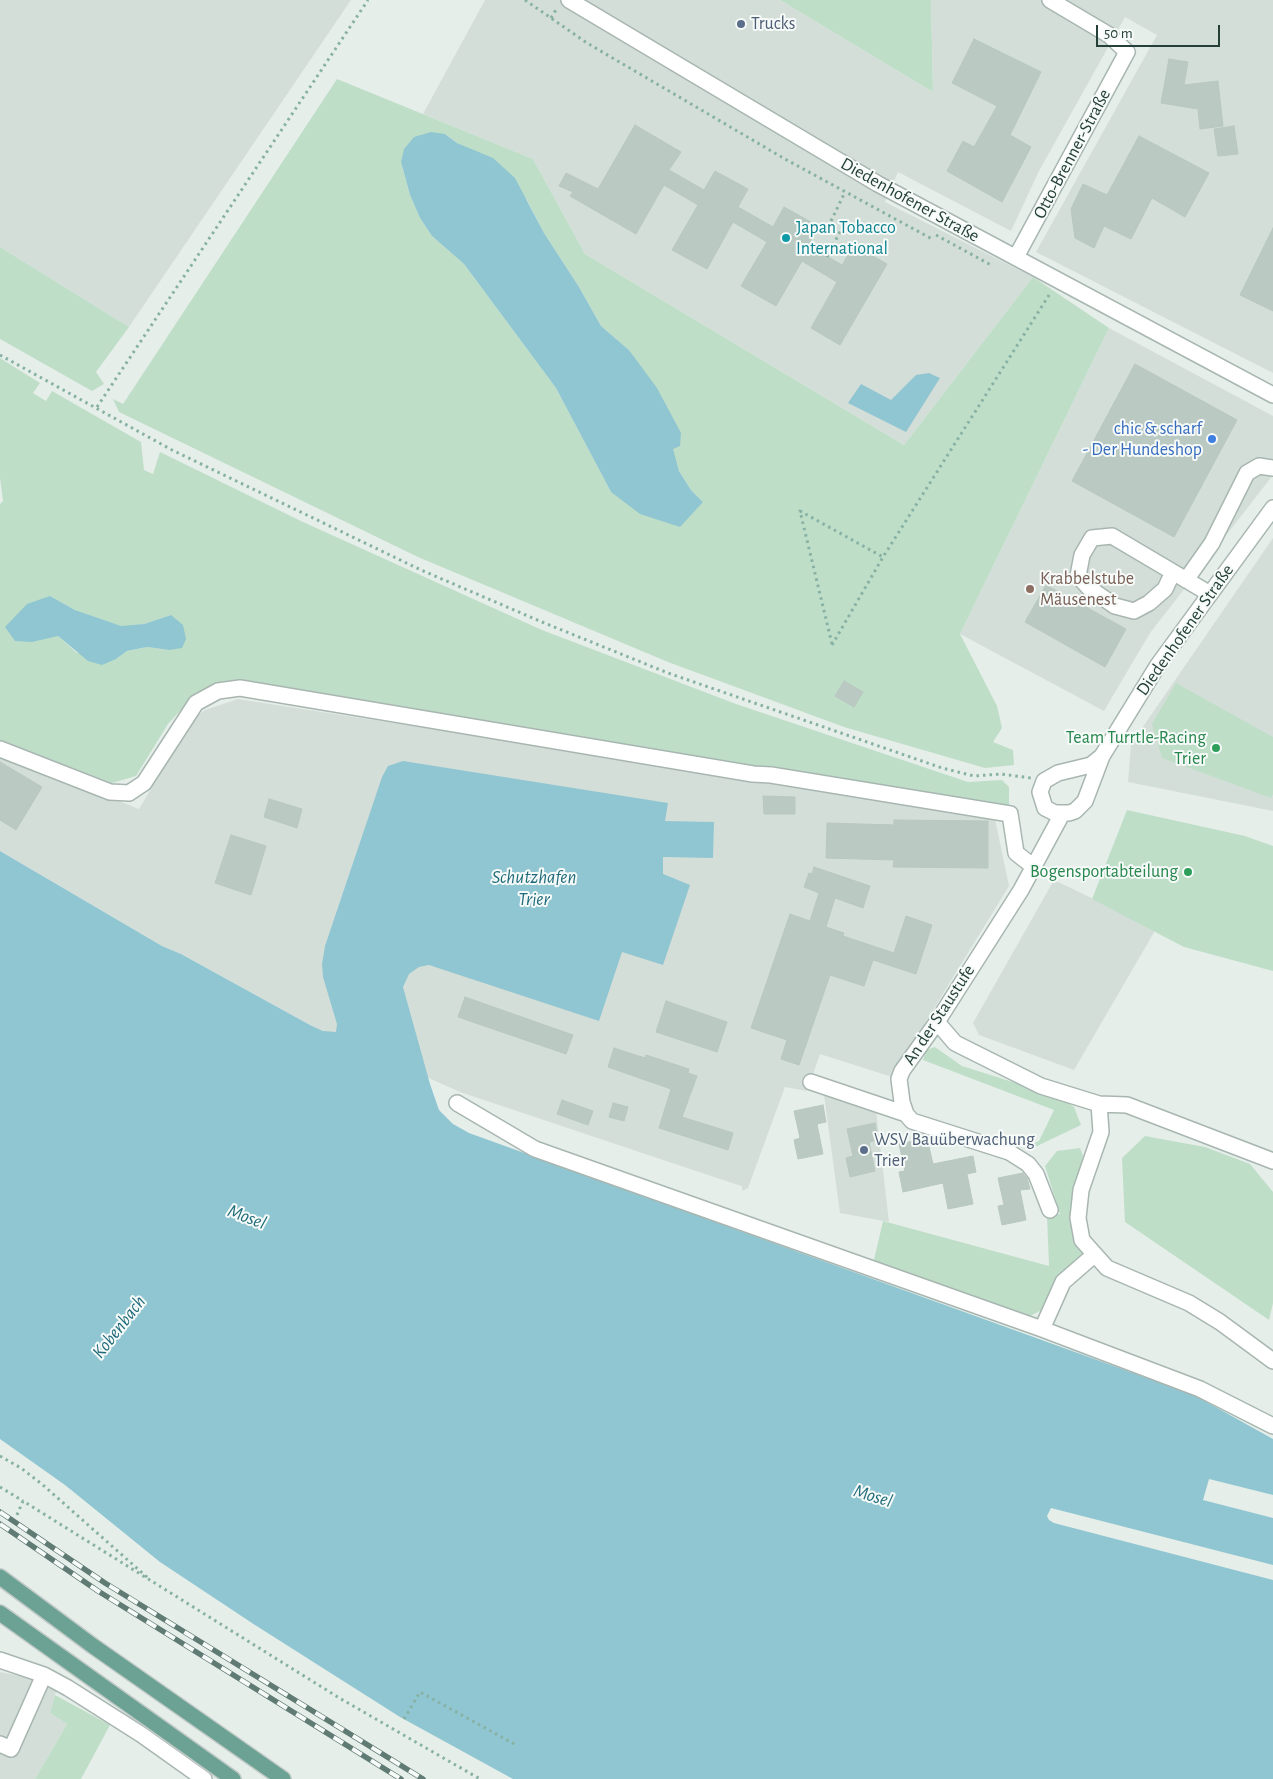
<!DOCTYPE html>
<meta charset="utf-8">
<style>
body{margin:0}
#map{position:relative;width:1273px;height:1779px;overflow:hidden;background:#e6eeea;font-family:"Alegreya Sans",sans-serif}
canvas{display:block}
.scale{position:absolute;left:1096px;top:25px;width:124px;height:22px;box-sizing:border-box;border:2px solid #254039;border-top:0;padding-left:6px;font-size:15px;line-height:18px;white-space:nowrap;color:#254039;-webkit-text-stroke:4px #f6faf8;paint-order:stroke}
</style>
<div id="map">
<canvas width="1273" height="1779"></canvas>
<div class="scale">50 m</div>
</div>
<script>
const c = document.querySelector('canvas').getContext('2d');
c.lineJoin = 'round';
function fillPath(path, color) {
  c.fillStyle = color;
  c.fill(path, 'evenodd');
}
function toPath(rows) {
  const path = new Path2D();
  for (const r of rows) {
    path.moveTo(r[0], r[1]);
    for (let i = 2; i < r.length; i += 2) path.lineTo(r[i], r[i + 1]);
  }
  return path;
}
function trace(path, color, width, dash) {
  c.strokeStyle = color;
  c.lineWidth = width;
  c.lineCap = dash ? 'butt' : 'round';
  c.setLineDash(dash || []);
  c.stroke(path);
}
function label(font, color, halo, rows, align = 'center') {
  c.font = font + ' "Alegreya Sans",sans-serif';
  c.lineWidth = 4;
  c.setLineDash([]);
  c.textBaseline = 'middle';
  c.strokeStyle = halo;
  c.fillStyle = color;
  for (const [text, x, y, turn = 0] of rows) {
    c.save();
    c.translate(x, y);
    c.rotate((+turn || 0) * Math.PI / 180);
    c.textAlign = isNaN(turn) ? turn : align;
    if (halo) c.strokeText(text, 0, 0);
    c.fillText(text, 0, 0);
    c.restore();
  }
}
const built = toPath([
 [0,0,351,0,129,327,0,247],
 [485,0,780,0,933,92,931,0,1273,0,1273,373,1036,252,1157,35,1125,17,1039,171,1011,231,898,172,885,202,1033,277,904,445,585,254,533,159,423,114],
 [1109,328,1273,416,1273,475,1150,633,1104,711,960,634],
 [1273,538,1273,811,1128,782,1131,744],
 [238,699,987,815,995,819,1009,886,892,1077,820,1054,807,1091,785,1087,748,1188,742,1191,742,1186,738,1185,460,1092,310,1025,181,954,162,946,0,851,0,755,139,809,192,720,205,710],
 [1054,880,1156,929,1074,1070,979,1035,973,1023],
 [824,1095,876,1110,889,1222,840,1213],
 [0,1672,26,1677,56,1691,50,1713,67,1724,35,1779,0,1779]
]);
const green = toPath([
 [780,0,931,0,933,92],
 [337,79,533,159,585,254,904,445,1033,277,1109,328,960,634,997,706,1002,728,993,742,1013,750,1014,765,985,768,844,727,668,662,418,557,119,412,113,399,123,404],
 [445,134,457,143,472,150,527,200,544,233,579,287,601,326,629,350,642,369,679,471,691,490,703,502,611,492,556,388,464,264,432,236,420,218,410,195,401,162],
 [0,247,129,327,96,372,104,384,92,391,0,339],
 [0,358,40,383,33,393,46,401,52,391,141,442,144,470,153,474,160,452,303,522,542,630,736,704,968,782,1002,780,1009,787,1009,808,251,682,216,687,188,702,168,724,136,776,112,783,0,740,0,504,3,501,0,478],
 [50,596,75,610,121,627,144,624,171,615,169,650,147,647,127,651,116,659,77,653,58,636],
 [1176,683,1273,737,1273,794,1271,798,1162,758,1152,724],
 [1127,810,1245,836,1273,846,1273,971,1184,947,1092,899],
 [935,1047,962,1066,1057,1096,1074,1107,1081,1125,1035,1147,1027,1146,1039,1141,1054,1110,923,1060,926,1050],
 [1145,1136,1205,1147,1250,1164,1273,1192,1273,1303,1269,1320,1125,1222,1122,1158],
 [1080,1148,1083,1156,1074,1192,1083,1254,1061,1276,1042,1310,1030,1316,873,1264,883,1221,1049,1266,1047,1216,1060,1214,1045,1166,1057,1151],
 [55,1695,110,1725,81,1779,35,1779,67,1724,50,1713]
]);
const water = toPath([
 [431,132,445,134,457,143,493,158,515,178,544,233,579,287,601,326,629,350,657,388,681,433,680,446,673,449,679,471,691,490,703,502,680,527,640,514,611,492,556,388,464,264,432,236,420,218,410,195,401,162,404,149,414,137],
 [929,373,940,378,906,432,848,403,861,384,891,400,916,375],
 [50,596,75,610,121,626,144,624,171,615,183,625,186,639,182,648,169,650,147,647,127,651,116,659,102,665,88,661,58,636,32,642,15,641,5,627,27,604],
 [403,761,668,803,665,821,714,822,713,858,663,857,663,874,690,885,663,965,622,952,599,1021,429,965,419,967,409,974,403,987,430,1084,439,1110,453,1124,469,1133,1194,1395,1273,1439,1273,1495,1209,1479,1203,1500,1273,1518,1273,1565,1051,1508,1047,1516,1049,1520,1054,1523,1273,1580,1273,1779,513,1779,400,1717,255,1625,160,1562,65,1485,0,1439,0,851,162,946,181,954,310,1025,323,1031,336,1032,337,1024,323,977,322,964,325,946,382,777,388,766]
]);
const building = toPath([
 [974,39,1041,72,1010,135,1031,147,1002,202,947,171,963,141,974,147,997,106,952,83,974,39],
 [1169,59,1188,62,1184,85,1218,81,1223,126,1200,129,1198,109,1161,103,1169,59],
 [635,125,681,152,669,170,704,190,715,171,748,189,738,207,773,227,784,207,818,226,808,245,842,265,854,245,887,264,840,345,811,328,837,282,802,261,776,306,741,286,767,242,733,222,707,269,672,250,698,205,664,185,636,234,570,196,573,192,559,186,566,173,598,189,635,125],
 [1234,126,1238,154,1218,156,1214,129,1234,126],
 [1139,136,1209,173,1185,217,1152,198,1131,239,1104,226,1094,248,1075,238,1071,209,1083,184,1107,195,1139,136],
 [1273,228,1273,311,1240,295,1273,228],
 [1135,364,1237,420,1174,537,1072,481,1135,364],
 [1046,585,1126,629,1105,667,1025,622,1046,585],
 [844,681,863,692,854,707,835,696,844,681],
 [0,762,42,787,16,830,0,820,0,762],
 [763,796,795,797,795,814,764,814,763,796],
 [269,799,302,809,297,828,264,817,269,799],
 [894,820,988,821,988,868,893,867,894,860,826,858,827,823,894,825,894,820],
 [231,835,266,846,251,895,215,883,231,835],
 [814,867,870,886,863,908,835,898,826,927,844,933,843,936,894,953,906,916,932,925,916,974,873,960,864,986,830,975,799,1065,781,1059,787,1040,751,1028,790,914,810,921,819,893,804,887,809,873,812,874,814,867],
 [465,997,573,1035,566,1054,458,1017,465,997],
 [666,1001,727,1022,717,1052,656,1032,666,1001],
 [614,1048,645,1058,646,1055,689,1069,688,1073,697,1076,682,1117,733,1133,728,1150,659,1128,671,1089,608,1067,614,1048],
 [562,1100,593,1111,588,1125,557,1114,562,1100],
 [613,1103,628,1107,624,1121,609,1117,613,1103],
 [823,1105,826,1122,817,1124,823,1154,798,1159,794,1140,800,1138,794,1111,823,1105],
 [875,1123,878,1140,869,1142,875,1171,850,1177,846,1158,853,1156,847,1129,875,1123],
 [927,1138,933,1164,973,1156,976,1172,967,1174,973,1204,948,1209,943,1183,903,1192,899,1172,905,1171,899,1144,927,1138],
 [1023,1173,1027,1178,1030,1189,1020,1190,1026,1220,1002,1225,998,1206,1004,1205,998,1178,1023,1173]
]);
const path = toPath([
 [525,0,587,43,785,159,934,240],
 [551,18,557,8],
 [831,221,845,192],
 [936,235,991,265],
 [827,257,842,228],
 [0,355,172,450,421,570,542,622,668,673,942,768,974,776,1001,774,1031,778],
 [97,407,368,0],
 [832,644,800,511,883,557],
 [832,645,883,557,1051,292],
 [0,1456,21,1468,43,1485,148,1578],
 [0,1487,23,1501],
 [17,1515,23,1501,341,1699,480,1779],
 [404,1719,420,1692,516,1745]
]);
const minor = toPath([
 [569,0,878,184,1273,395],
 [1016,257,1127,52,1109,35,1050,0],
 [1173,572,1165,589,1149,603,1134,611,1115,606,1089,588,1078,576,1082,555,1092,538,1112,536,1210,594],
 [1186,580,1212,543,1247,473,1259,466,1273,468],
 [0,749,110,792,129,793,144,783,196,703,218,691,240,688,753,774,771,775,1010,814,1016,853,1034,867],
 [1102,756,1091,765,1058,773,1044,781,1040,792,1045,808,1055,813,1069,813,1075,811,1085,801,1102,756,1158,665,1273,508],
 [937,1022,955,1043,1041,1086,1099,1104,1127,1105,1273,1161],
 [811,1082,906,1114],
 [457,1103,535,1149,1042,1329,1200,1389,1273,1426],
 [1099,1104,1101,1132,1081,1190,1078,1218,1082,1240,1107,1268,1189,1303,1220,1322,1273,1361],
 [1050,1210,1036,1174,1028,1164,1009,1152,912,1121,906,1114,902,1102,899,1079,902,1071,937,1022,1021,890,1062,814],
 [1042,1329,1063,1282,1094,1255],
 [0,1660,44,1675,68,1688,142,1735,204,1779],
 [0,1744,11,1749,44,1675]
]);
const major = toPath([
 [0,1577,93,1646,283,1779],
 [0,1613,233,1779]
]);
const rail = toPath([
 [0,1512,105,1583,423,1779],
 [0,1524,98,1591,401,1779]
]);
const markers = [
 [741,24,5,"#5c6f8a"],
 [786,238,5,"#0f9aa8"],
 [1212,439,5,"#3f7fe0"],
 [1030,589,5,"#8d6e63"],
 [1216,748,5,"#2e9e5b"],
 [1188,872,5,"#2e9e5b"],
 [864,1150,5,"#5c6f8a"]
];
const serviceNames = [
 ["Trucks",751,24],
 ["WSV Bauüberwachung",874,1140],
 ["Trier",874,1161]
];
const streetNames = [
 ["Otto-Brenner-Straße",1072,154,-62],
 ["Diedenhofener Straße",910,200,29],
 ["Diedenhofener Straße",1185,630,-55],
 ["An der Staustufe",939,1015,-57]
];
const cultureNames = [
 ["Japan Tobacco",796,228],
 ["International",796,249]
];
const shopNames = [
 ["chic & scharf",1202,429],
 ["- Der Hundeshop",1202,450]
];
const educationNames = [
 ["Krabbelstube",1040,579],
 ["Mäusenest",1040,600]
];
const leisureNames = [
 ["Team Turrtle-Racing",1206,738],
 ["Trier",1206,759],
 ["Bogensportabteilung",1178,872]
];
const waterNames = [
 ["Schutzhafen",534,877],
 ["Trier",534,899],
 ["Mosel",247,1217,21],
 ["Kobenbach",119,1327,-52],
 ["Mosel",873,1496,17]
];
fillPath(built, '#d4ded9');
fillPath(green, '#bfdec8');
fillPath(water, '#90c6d1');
fillPath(building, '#bbc9c3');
trace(building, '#b8c8c1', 1);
trace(minor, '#a8b6b1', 18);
trace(major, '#c2cac8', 18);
trace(path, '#87b1a4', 3, [2.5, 4]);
trace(minor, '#fff', 15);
trace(major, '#6ca294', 15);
trace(rail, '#607b74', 5.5);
trace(rail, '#f6faf8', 4, [11]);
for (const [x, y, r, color] of markers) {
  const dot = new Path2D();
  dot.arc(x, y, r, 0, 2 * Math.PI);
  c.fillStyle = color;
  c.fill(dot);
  trace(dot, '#f6faf8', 2);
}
label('18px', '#4e5e75', '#f6faf8', serviceNames, 'left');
label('18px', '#254039', '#f6faf8', streetNames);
label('18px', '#0d838f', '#f6faf8', cultureNames, 'left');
label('18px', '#366cbe', '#f6faf8', shopNames, 'right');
label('18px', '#785e54', '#f6faf8', educationNames, 'left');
label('18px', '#27864d', '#f6faf8', leisureNames, 'right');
label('italic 19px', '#206b7b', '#f6faf8', waterNames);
</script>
